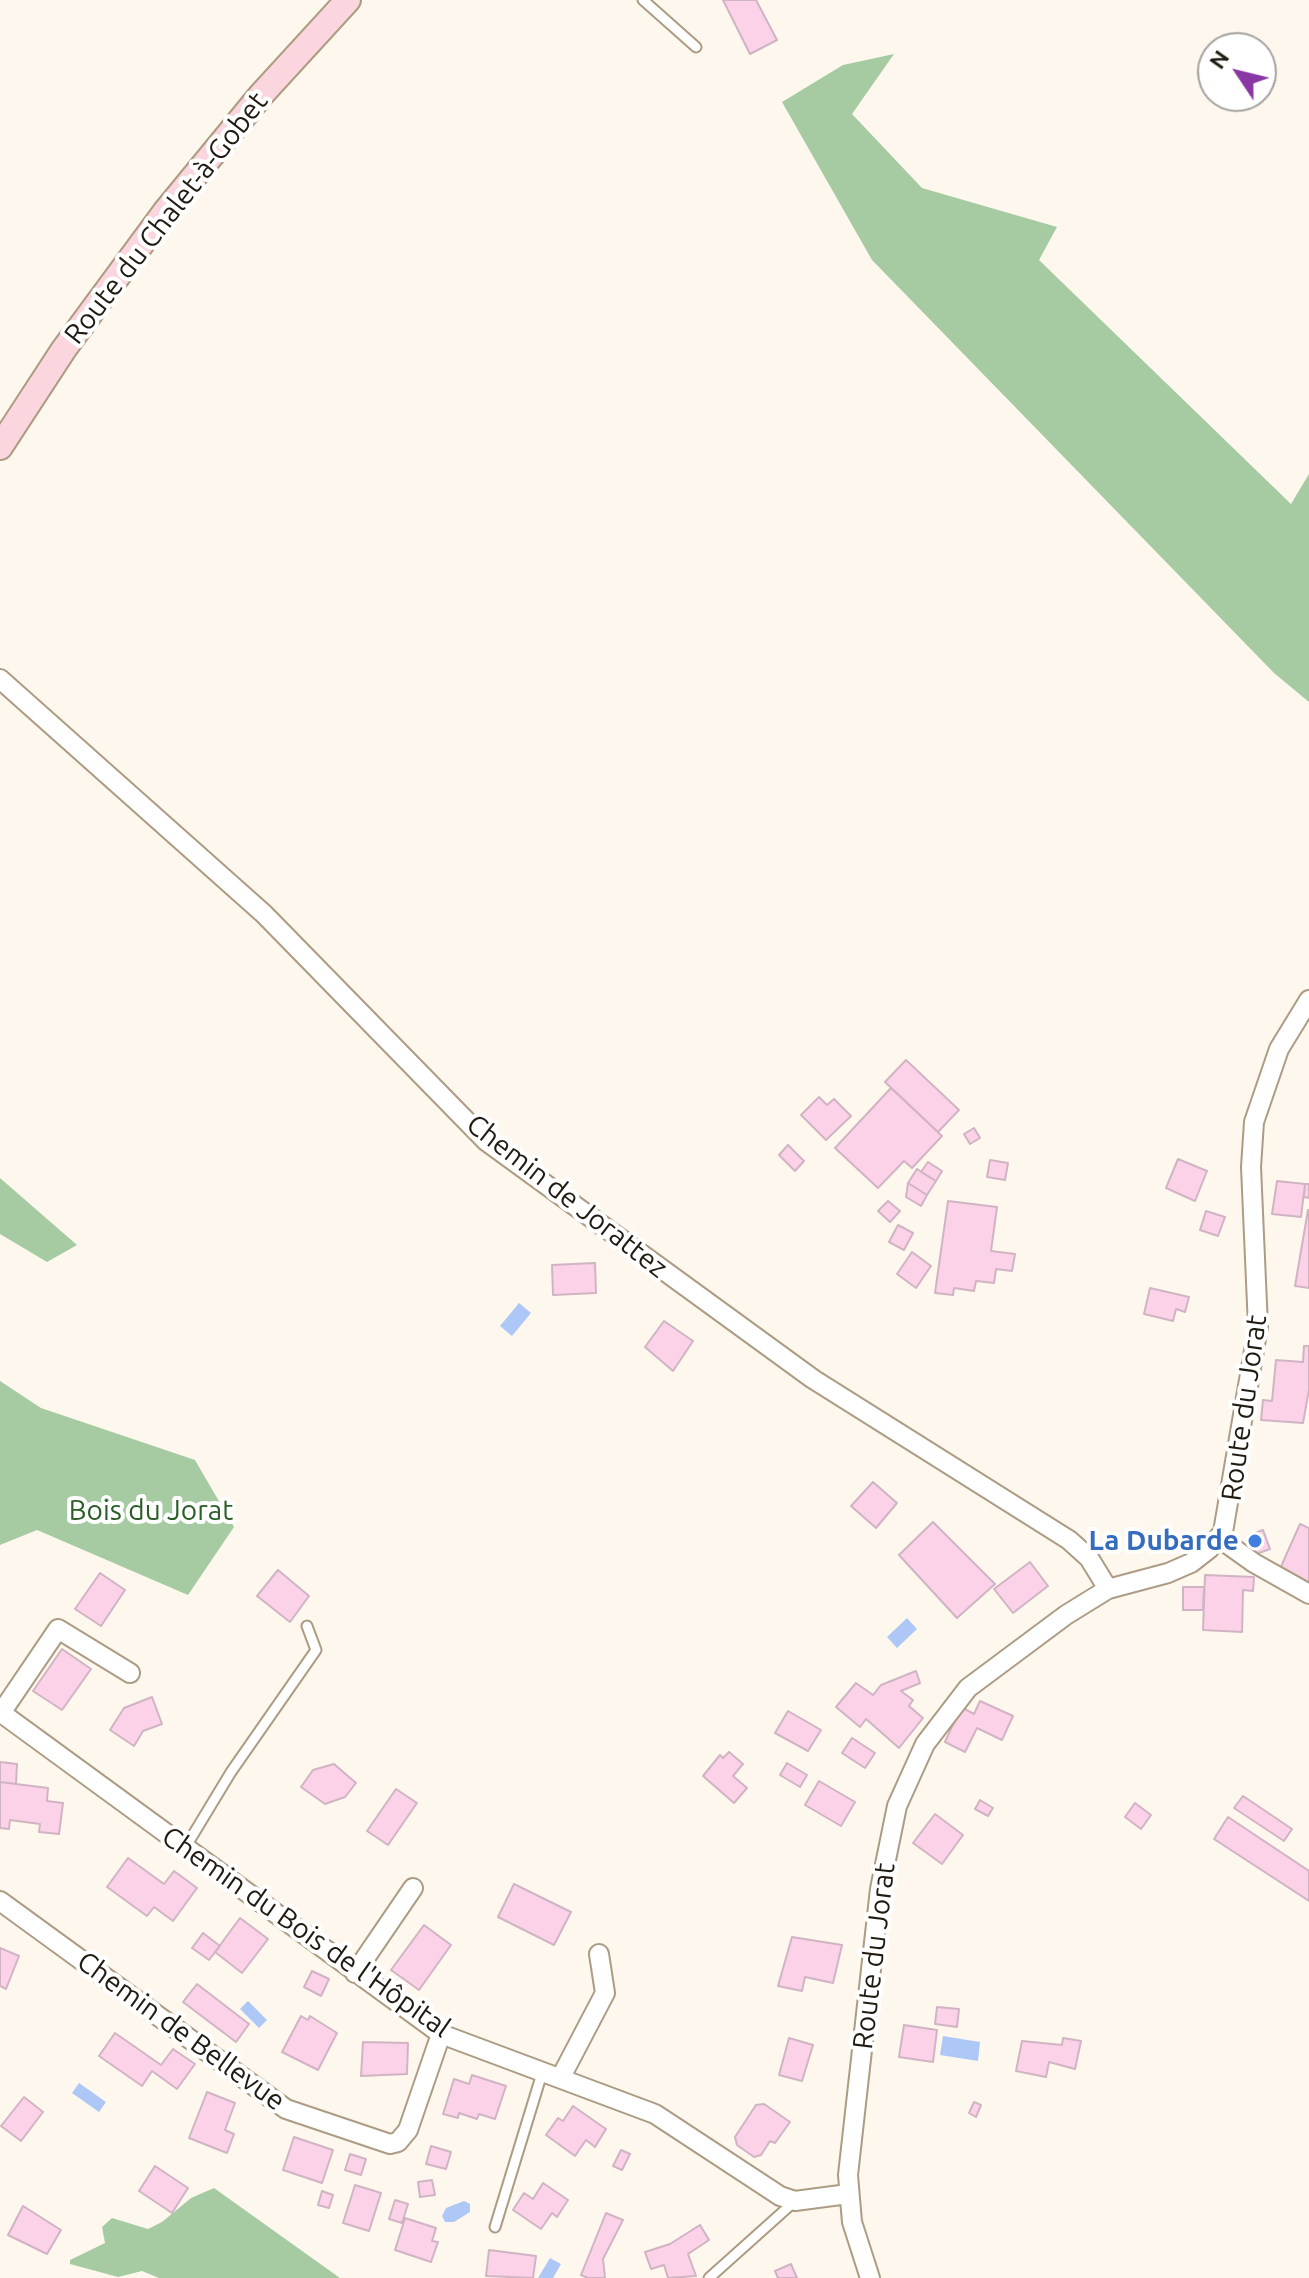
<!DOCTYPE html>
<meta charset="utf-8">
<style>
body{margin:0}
#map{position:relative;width:1309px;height:2278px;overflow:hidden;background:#fef7ed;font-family:Ubuntu,sans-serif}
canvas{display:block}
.north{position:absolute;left:1197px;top:32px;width:80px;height:80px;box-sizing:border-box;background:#fff;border:2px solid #a6a3a0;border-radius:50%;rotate:305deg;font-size:22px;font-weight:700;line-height:32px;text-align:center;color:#201a11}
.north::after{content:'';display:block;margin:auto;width:28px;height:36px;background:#8a36a5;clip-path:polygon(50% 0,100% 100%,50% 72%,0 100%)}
</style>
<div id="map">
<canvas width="1309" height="2278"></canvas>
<div class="north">N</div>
</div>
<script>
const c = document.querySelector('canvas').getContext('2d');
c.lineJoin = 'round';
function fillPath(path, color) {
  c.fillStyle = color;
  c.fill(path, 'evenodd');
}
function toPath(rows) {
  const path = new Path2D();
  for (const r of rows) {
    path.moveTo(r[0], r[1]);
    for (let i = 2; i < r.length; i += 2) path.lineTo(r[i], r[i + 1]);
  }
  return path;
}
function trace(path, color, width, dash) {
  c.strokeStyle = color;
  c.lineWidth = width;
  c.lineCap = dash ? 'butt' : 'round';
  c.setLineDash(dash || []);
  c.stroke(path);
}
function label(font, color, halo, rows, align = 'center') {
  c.font = font + ' Ubuntu,sans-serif';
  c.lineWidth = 8;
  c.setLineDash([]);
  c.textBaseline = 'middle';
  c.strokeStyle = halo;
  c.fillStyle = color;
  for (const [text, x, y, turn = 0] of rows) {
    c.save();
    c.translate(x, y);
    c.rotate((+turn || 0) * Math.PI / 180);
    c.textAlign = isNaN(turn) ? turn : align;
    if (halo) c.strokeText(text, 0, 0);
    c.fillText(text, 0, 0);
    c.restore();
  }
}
const forest = toPath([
 [894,54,852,114,922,188,1057,227,1039,260,1291,504,1309,474,1309,702,1274,673,872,260,782,102,843,65],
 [0,1178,77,1245,47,1262,0,1234],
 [0,1381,41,1408,195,1460,234,1527,188,1595,37,1530,0,1545],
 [214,2188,340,2278,159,2278,142,2271,118,2277,70,2264,70,2260,105,2243,102,2227,112,2218,148,2229,162,2222,191,2198]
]);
const water = toPath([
 [519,1303,531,1313,512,1336,500,1326],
 [907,1618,917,1629,897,1648,887,1637],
 [248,2001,267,2020,259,2028,240,2009],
 [943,2036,980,2042,978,2061,940,2055],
 [79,2083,106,2102,99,2112,72,2093],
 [464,2201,470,2204,470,2212,454,2222,445,2222,442,2216,446,2208],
 [550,2258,561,2264,553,2278,538,2278]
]);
const building = toPath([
 [723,0,756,0,777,40,750,54,723,0],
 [906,1060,959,1110,938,1132,885,1082,906,1060],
 [891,1088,942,1136,912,1168,904,1161,878,1188,835,1148,891,1088],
 [819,1097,827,1105,834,1099,851,1116,826,1140,801,1115,819,1097],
 [974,1128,980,1138,970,1144,964,1134,974,1128],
 [788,1145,804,1161,795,1171,779,1155,788,1145],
 [1178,1159,1207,1171,1195,1201,1166,1188,1178,1159],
 [990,1160,1008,1163,1005,1180,987,1177,990,1160],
 [928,1162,942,1171,936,1181,921,1172,928,1162],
 [917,1169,936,1181,927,1195,908,1183,917,1169],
 [1277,1181,1305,1184,1301,1217,1272,1214,1277,1181],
 [908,1183,927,1195,921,1206,906,1197,908,1183],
 [1305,1184,1309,1184,1309,1198,1304,1197,1305,1184],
 [888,1201,900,1211,890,1222,878,1211,888,1201],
 [948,1201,997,1207,991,1251,1015,1254,1012,1271,996,1269,994,1283,976,1281,974,1291,954,1288,953,1295,935,1293,948,1201],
 [1308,1210,1309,1210,1309,1288,1295,1286,1308,1210],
 [1206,1211,1225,1217,1218,1236,1200,1230,1206,1211],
 [898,1225,913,1233,904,1250,889,1242,898,1225],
 [912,1252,931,1266,916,1288,897,1274,912,1252],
 [595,1263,596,1293,553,1295,552,1265,595,1263],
 [1150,1288,1189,1297,1185,1312,1176,1309,1173,1321,1144,1314,1150,1288],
 [664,1321,693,1341,673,1371,645,1347,664,1321],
 [1304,1346,1309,1346,1309,1390,1303,1423,1261,1420,1263,1400,1272,1401,1276,1360,1303,1362,1304,1346],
 [873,1482,897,1503,876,1528,851,1506,873,1482],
 [933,1522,995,1584,957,1618,899,1555,933,1522],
 [1300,1524,1309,1528,1309,1585,1279,1571,1300,1524],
 [1263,1530,1270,1549,1256,1554,1249,1535,1263,1530],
 [1030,1562,1048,1586,1013,1613,994,1589,1030,1562],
 [278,1570,309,1596,290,1622,257,1596,278,1570],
 [100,1573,125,1590,101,1626,75,1609,100,1573],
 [1205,1575,1254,1577,1253,1591,1243,1590,1242,1632,1203,1630,1205,1575],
 [1183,1587,1204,1587,1203,1610,1183,1610,1183,1587],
 [62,1649,91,1669,62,1710,33,1691,62,1649],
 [916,1671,920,1683,901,1691,913,1700,909,1706,923,1718,899,1748,866,1719,860,1727,836,1707,856,1683,873,1695,881,1685,916,1671],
 [152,1697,162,1724,143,1731,134,1746,110,1730,124,1708,152,1697],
 [980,1701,1013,1716,1002,1740,977,1728,965,1752,945,1742,961,1707,974,1714,980,1701],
 [788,1711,821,1730,808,1751,775,1733,788,1711],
 [852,1738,875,1753,865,1768,842,1753,852,1738],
 [729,1752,743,1764,733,1776,747,1788,734,1803,703,1776,720,1755,723,1758,729,1752],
 [0,1762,17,1764,16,1784,0,1782,0,1762],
 [787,1763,807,1775,800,1787,780,1775,787,1763],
 [334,1764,356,1783,345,1797,325,1804,301,1787,313,1770,334,1764],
 [819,1781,855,1802,841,1826,805,1805,819,1781],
 [0,1782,48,1788,47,1801,63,1803,59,1834,39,1832,40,1824,10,1820,9,1829,0,1828,0,1782],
 [396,1789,417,1803,388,1845,367,1831,396,1789],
 [1243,1796,1292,1829,1284,1841,1234,1808,1243,1796],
 [980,1800,993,1808,988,1816,975,1809,980,1800],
 [1135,1803,1151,1815,1141,1829,1125,1817,1135,1803],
 [935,1814,963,1835,942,1864,913,1843,935,1814],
 [1228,1817,1309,1871,1309,1901,1214,1839,1228,1817],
 [128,1858,164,1884,174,1871,197,1888,173,1921,154,1907,147,1916,107,1887,128,1858],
 [514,1884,571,1912,554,1945,498,1917,514,1884],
 [240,1918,268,1939,242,1973,215,1952,240,1918],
 [424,1925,451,1945,419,1990,391,1970,424,1925],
 [203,1933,220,1946,209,1960,192,1948,203,1933],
 [792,1937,842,1945,833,1983,805,1977,802,1991,778,1986,792,1937],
 [0,1948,19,1956,6,1989,0,1986,0,1948],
 [312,1971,329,1979,321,1996,304,1987,312,1971],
 [197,1984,249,2024,236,2042,183,2002,197,1984],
 [937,2007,959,2009,957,2027,935,2024,937,2007],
 [301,2016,308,2020,310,2016,337,2033,318,2070,282,2052,301,2016],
 [904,2025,937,2030,933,2062,899,2057,904,2025],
 [115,2033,161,2065,173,2049,195,2064,177,2089,152,2071,142,2086,99,2056,115,2033],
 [789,2038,813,2045,802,2081,779,2075,789,2038],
 [1063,2038,1081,2041,1075,2069,1049,2062,1046,2077,1016,2071,1022,2041,1062,2045,1063,2038],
 [363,2042,408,2043,407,2074,361,2076,363,2042],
 [472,2075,506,2086,495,2119,479,2114,477,2119,459,2113,458,2118,443,2114,454,2079,469,2084,472,2075],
 [207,2092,235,2103,225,2130,234,2134,227,2153,189,2138,207,2092],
 [24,2097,43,2112,21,2141,1,2126,24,2097],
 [974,2102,981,2105,976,2117,969,2113,974,2102],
 [764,2104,790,2122,775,2143,770,2141,761,2155,754,2157,737,2145,735,2137,756,2105,764,2104],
 [573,2106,606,2129,595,2147,586,2140,575,2156,546,2135,558,2118,563,2121,573,2106],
 [294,2137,333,2150,322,2183,283,2170,294,2137],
 [431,2146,451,2152,446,2169,426,2164,431,2146],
 [621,2150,630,2154,622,2170,613,2166,621,2150],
 [350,2154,366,2159,361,2175,345,2170,350,2154],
 [155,2166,188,2188,172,2213,139,2191,155,2166],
 [432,2180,435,2195,420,2197,418,2182,432,2180],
 [543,2183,568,2200,557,2217,552,2213,541,2229,513,2210,524,2193,533,2199,543,2183],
 [355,2185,381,2193,369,2231,343,2223,355,2185],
 [322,2191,333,2195,329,2208,318,2205,322,2191],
 [395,2200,408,2204,402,2223,389,2219,395,2200],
 [23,2206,61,2230,47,2254,8,2235,23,2206],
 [606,2213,623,2220,603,2259,605,2278,588,2278,581,2275,606,2213],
 [405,2218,436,2228,432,2241,438,2242,431,2262,395,2250,405,2218],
 [700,2225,709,2240,688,2254,696,2276,668,2278,664,2265,651,2269,645,2252,670,2244,700,2225],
 [489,2250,536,2256,533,2278,486,2276,489,2250],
 [791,2264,797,2278,778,2278,775,2271,791,2264]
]);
const lane = toPath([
 [643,0,696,47],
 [185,1848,231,1772,316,1650,307,1626],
 [495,2227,543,2070],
 [709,2278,795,2201]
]);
const street = toPath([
 [0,679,264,914,486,1141,813,1379,1069,1540,1089,1558,1108,1589],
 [1219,1538,1254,1563,1309,1594],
 [0,1712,441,2034,655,2114,780,2196,795,2201,848,2194],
 [1,1713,58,1629,130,1673],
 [0,1901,286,2109,390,2144,398,2142,408,2130,441,2034],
 [355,1973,413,1888],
 [561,2077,605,1993,599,1954],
 [870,2278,852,2222,848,2175,880,1889,897,1806,925,1744,968,1688,1066,1615,1108,1589,1168,1573,1191,1563,1209,1549,1223,1532,1258,1327,1251,1167,1254,1122,1279,1049,1309,1000]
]);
const secondary = toPath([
 [0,447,64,349,165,212,261,95,348,0]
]);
const markers = [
 [1255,1541,8,"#3f7fe0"]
];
const streetNames = [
 ["Route du Chalet-à-Gobet",166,218,-52],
 ["Chemin de Jorattez",567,1196,38],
 ["Route du Jorat",1244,1408,-82],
 ["Chemin du Bois de l'Hôpital",306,1932,35],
 ["Route du Jorat",874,1956,-83],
 ["Chemin de Bellevue",181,2031,36]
];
const parkNames = [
 ["Bois du Jorat",151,1511]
];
const shopNames = [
 ["La Dubarde",1239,1541]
];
fillPath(forest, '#a6cba2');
fillPath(water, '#adc8f6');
fillPath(building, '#fcd2e8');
trace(building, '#d1b4c3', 2);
trace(lane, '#ad9c84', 13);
trace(street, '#ad9c84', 22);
trace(secondary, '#ad9c84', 28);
trace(lane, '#fff', 9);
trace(street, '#fff', 18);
trace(secondary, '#fcd6de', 24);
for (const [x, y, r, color] of markers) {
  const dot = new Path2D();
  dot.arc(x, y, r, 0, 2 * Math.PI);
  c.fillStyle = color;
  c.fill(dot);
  trace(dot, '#fff', 3);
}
label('28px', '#201a11', '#fff', streetNames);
label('28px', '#2b5d26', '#fff', parkNames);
label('bold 28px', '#366cbe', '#fff', shopNames, 'right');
</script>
